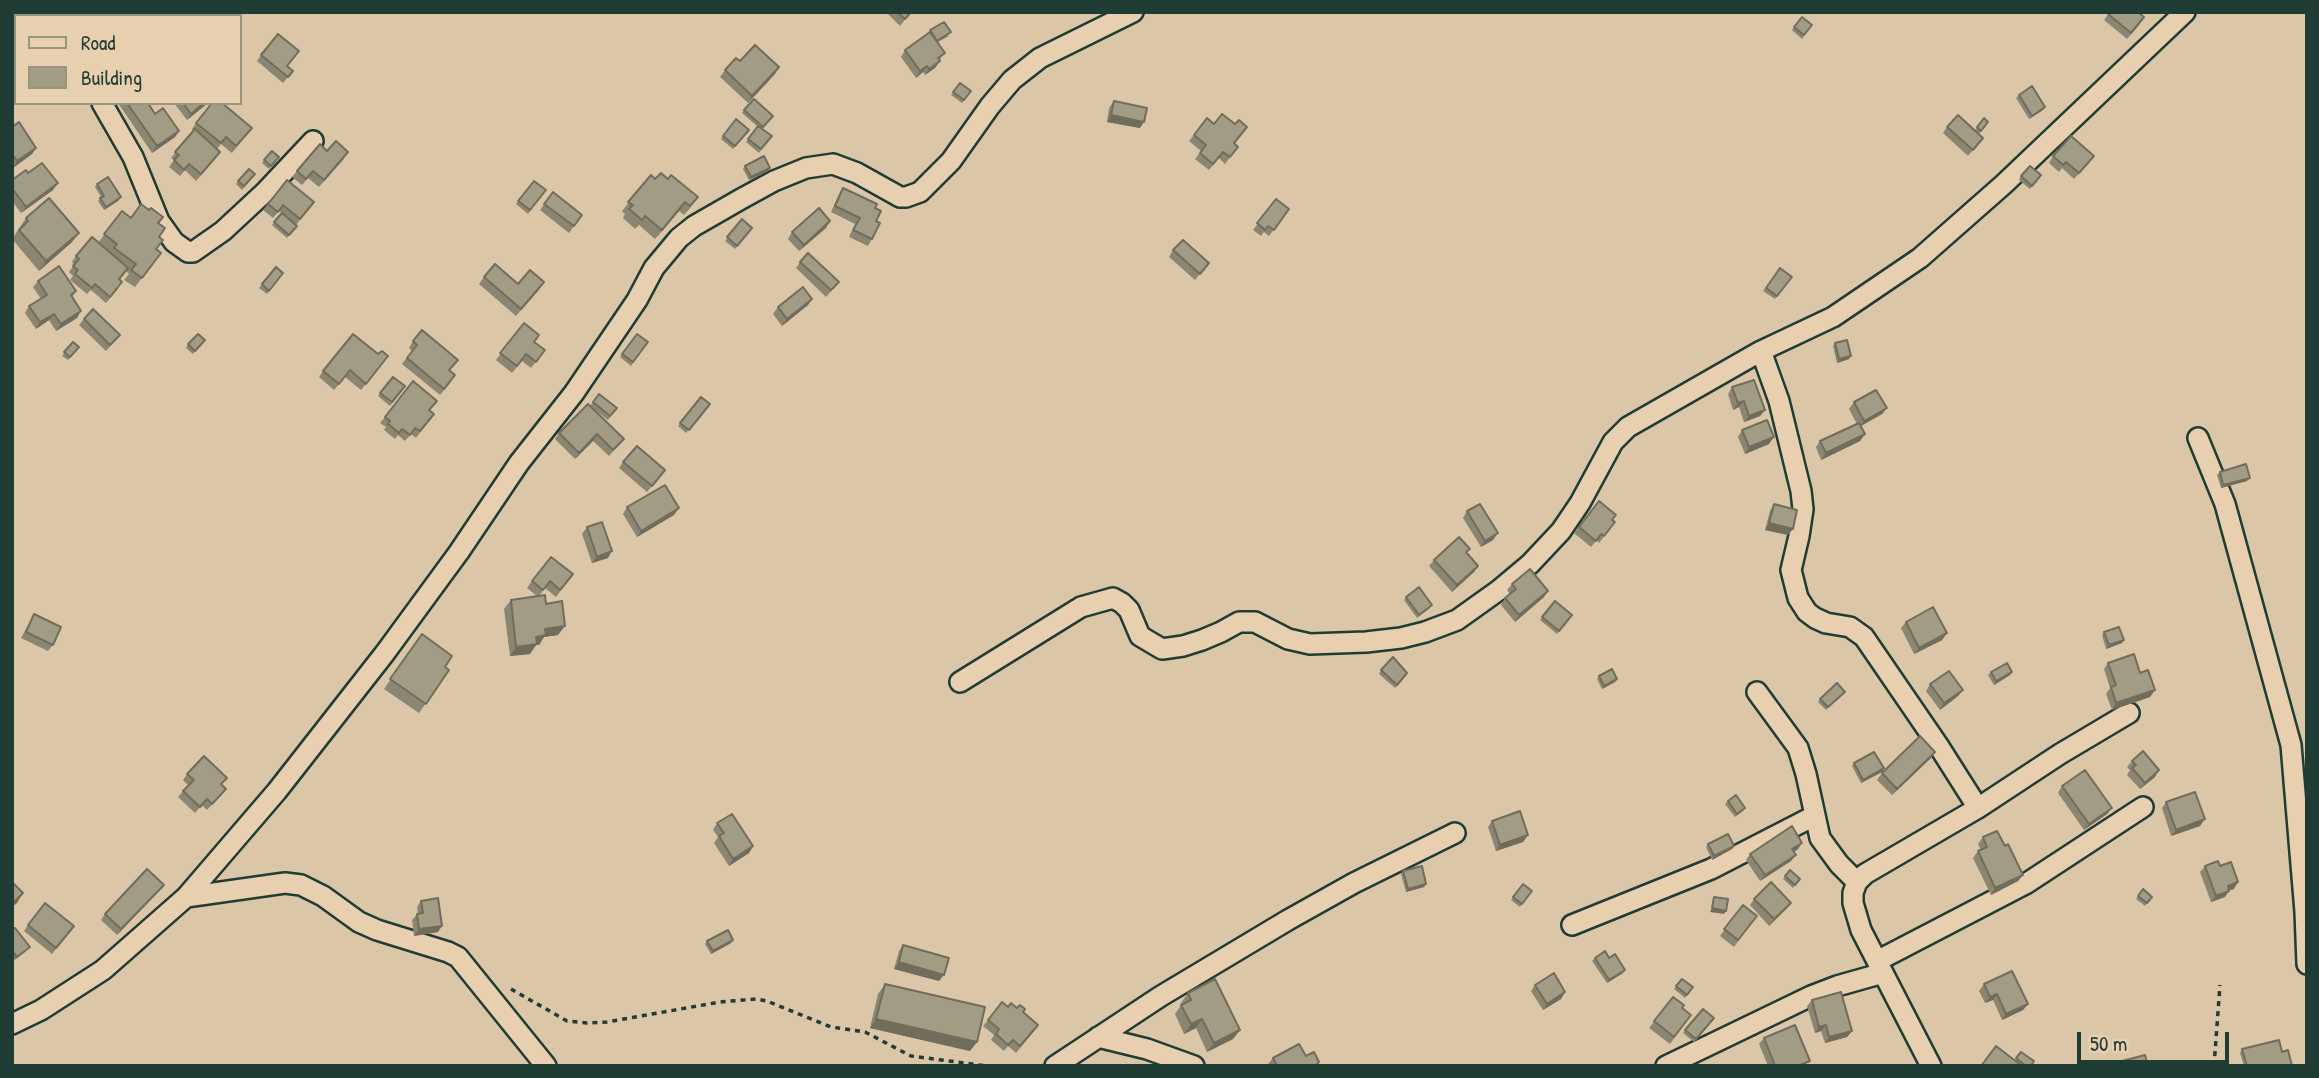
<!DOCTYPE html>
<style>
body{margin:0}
#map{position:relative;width:2319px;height:1078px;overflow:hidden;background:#dcc6a8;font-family:"Patrick Hand",sans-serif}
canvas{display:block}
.frame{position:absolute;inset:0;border:14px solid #1f3d34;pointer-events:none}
.legend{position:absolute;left:14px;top:14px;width:228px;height:91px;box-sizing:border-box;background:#e8cfb0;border:2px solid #98957e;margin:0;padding:9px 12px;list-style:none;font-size:21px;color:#1f3d34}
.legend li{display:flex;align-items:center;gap:14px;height:35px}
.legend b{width:35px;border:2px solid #98957e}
.scale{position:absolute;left:2077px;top:1032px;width:152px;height:32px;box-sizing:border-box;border:4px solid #1f3d34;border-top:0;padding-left:9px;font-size:21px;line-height:24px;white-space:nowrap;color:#1f3d34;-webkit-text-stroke:5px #e8cfb0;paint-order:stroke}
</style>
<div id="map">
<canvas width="2319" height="1078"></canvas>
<div class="frame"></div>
<ul class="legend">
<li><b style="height:9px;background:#e8cfb0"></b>Road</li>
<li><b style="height:19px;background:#a29c84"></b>Building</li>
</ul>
<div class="scale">50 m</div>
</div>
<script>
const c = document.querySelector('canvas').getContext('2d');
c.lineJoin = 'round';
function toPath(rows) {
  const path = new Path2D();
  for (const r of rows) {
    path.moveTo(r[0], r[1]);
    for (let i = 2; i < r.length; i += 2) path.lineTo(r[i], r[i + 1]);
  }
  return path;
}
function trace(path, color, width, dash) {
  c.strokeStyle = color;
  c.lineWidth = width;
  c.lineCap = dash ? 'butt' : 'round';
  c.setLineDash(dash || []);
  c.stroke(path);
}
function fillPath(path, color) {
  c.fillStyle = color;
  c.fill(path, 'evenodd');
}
const path = toPath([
 [511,989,567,1021,587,1023,607,1022,720,1002,756,999,767,1001,831,1027,865,1032,911,1056,987,1066],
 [2214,1066,2220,985]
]);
const minor = toPath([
 [205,12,207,16],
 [12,89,16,91],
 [102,103,133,157,159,221,174,242,188,252,193,252,223,231,265,192,313,141],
 [1761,351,1779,401,1801,491,1803,509,1799,536,1791,570,1798,598,1807,612,1815,618,1826,623,1850,627,1864,637,1938,745,1978,808],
 [2198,438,2225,504,2291,745,2305,912,2307,964],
 [960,682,1081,607,1113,598,1122,603,1129,610,1140,636,1162,649,1183,646,1202,640,1221,632,1239,622,1255,622,1288,639,1310,644,1366,642,1401,638,1425,632,1457,620,1499,590,1530,564,1561,531,1580,503,1613,442,1628,427,1761,351,1833,317,1920,258,2004,184,2185,12],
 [1757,692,1798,748,1806,774,1820,838,1839,864,1857,882],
 [186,897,285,883,301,885,323,896,359,922,377,930,448,952,458,957,546,1066],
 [1572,925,1711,869,1814,816],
 [1877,961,2027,883,2143,807],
 [12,1024,41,1010,103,970,186,897,277,791,385,653,459,552,519,463,574,393,637,300,654,268,679,238,694,226,741,199,774,181,806,168,833,164,857,173,900,197,906,197,920,192,951,161,990,106,1012,80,1040,58,1133,12],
 [1098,1037,1147,1049,1194,1066],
 [1055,1066,1161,996,1288,920,1354,883,1455,833],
 [1666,1066,1811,996,1837,986,1883,973],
 [1931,1066,1861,930,1853,903,1853,893,1857,882,1865,874,1978,808,2060,754,2129,713]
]);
const wall = toPath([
 [886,12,911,12,900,26],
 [2110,12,2140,24,2127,39,2104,20],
 [1802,17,1812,25,1802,39,1792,30],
 [930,30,949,36,938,42,941,59,935,68,925,75,923,72,916,78,901,57,905,50,928,33],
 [299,51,287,66,293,71,283,83,257,61,261,55],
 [725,70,775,74,748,103,720,77],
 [960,83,971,91,962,103,951,95],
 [2019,95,2043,110,2029,119,2016,98],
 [1114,101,1140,128,1107,122,1109,108],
 [118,103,148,103,155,114,179,131,175,137,152,153],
 [174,103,208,103,187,120],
 [744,110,773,116,762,129,772,136,759,153,746,142,758,127,742,113],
 [1984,118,1988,122,1979,134,1983,138,1968,156,1943,133,1947,127,1975,130],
 [736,119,749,130,733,149,721,139],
 [196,123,247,134,232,153,221,144,217,149,216,158,196,181,185,170,180,176,169,167,174,160,171,158,193,131,192,129],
 [12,127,36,148,32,154,13,168],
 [1194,135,1234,144,1238,147,1225,164,1219,158,1209,170,1195,159,1201,151,1189,141],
 [272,151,279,157,269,169,262,163],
 [327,151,344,159,319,187,308,178,302,185,292,177,297,171],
 [2053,156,2089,163,2074,179,2062,168,2059,172,2049,163],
 [745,166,770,168,768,171,749,180,743,169],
 [249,169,255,174,242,190,236,184],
 [28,173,53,190,21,213,12,201,12,180],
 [651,175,691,207,684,215,679,211,655,239,639,225,635,229,623,218,625,214,622,211],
 [2041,175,2030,189,2019,180,2021,176],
 [287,180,309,208,296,225,279,211,273,218,263,210],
 [534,181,546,190,528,214,516,204],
 [97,184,118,201,104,210,98,201,101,197,95,187],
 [843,188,875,208,876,221,872,239,868,246,849,237,855,224,831,212,839,194],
 [553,192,582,215,569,233,540,210],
 [1276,199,1289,209,1269,236,1264,232,1261,236,1253,230],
 [122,211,131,218,158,223,159,237,163,240,157,249,154,262,135,287,124,280,129,274,126,271,119,279,118,289,106,303,91,290,87,294,70,280,73,276,69,272,74,265,72,262,76,256,98,243],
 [282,213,297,226,287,238,272,225],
 [26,218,72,242,39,271,12,239],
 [742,219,752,228,735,249,725,241],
 [826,228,799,251,788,239,792,232],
 [1173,250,1209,263,1195,280,1169,257],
 [800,262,834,288,826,297,796,268],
 [276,267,283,273,267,294,259,288],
 [1780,268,1792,277,1775,299,1763,291],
 [484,277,518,284,540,289,516,316,479,284],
 [38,281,76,291,72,297,77,318,56,331,49,320,36,329,25,313,29,306,41,299,33,287],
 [812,299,808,305,782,326,773,314,778,307],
 [84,319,120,335,106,351,79,325],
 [524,323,535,342,545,350,531,368,522,361,512,373,496,360],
 [637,334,648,342,631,366,620,357],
 [205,340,193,354,186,348,188,344],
 [413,341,450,371,451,382,440,395,402,364,412,351,409,348],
 [73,342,79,347,68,360,62,356],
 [1835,343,1849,359,1837,363,1833,346],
 [378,354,388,356,361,390,345,377,334,390,319,377,323,371],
 [393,377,405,386,390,406,378,396],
 [1732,387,1765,410,1760,416,1744,422,1739,407,1733,410,1728,394],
 [599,394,617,408,608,420,590,406],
 [701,397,710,404,686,433,678,426],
 [1854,402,1887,408,1882,414,1861,426,1865,434,1860,441,1821,460,1816,447,1820,441,1857,424,1849,409],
 [588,404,624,439,609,456,593,441,575,459,555,439,559,433],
 [430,411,434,414,429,421,416,438,411,434,405,441,398,435,395,439,384,430,386,427,380,423,385,417],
 [1742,430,1769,444,1745,454,1738,437],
 [623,462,665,470,647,492,619,468],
 [2220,472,2247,481,2221,488,2217,475],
 [1774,504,1788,535,1765,530,1770,511],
 [627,507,674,515,637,537,623,514],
 [1467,511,1493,540,1481,547,1463,518],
 [1616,515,1613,520,1615,522,1599,543,1597,540,1591,547,1574,533,1579,527],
 [587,527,608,558,592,563,582,534],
 [1467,553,1478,566,1474,572,1452,592,1429,566,1434,560],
 [573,574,556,597,545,588,539,596,546,604,558,635,544,637,539,645,536,645,530,654,510,656,504,609,511,600,537,596,527,588,532,581],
 [1512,584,1544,597,1515,622,1501,605,1505,598,1510,594,1507,590],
 [1406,597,1430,608,1417,618,1404,600],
 [1555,601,1572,615,1557,634,1540,620],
 [34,614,53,645,48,651,21,638],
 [1906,622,1947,633,1942,640,1914,654,1901,628],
 [2104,632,2122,643,2106,649,2102,635],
 [422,634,445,667,449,670,419,713,384,689],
 [2108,663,2140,673,2150,697,2112,710,2106,694,2110,688,2104,669],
 [1381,670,1405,677,1395,688,1379,674],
 [1991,672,2012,672,2010,675,1994,685,1988,675],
 [1599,676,1617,679,1615,682,1602,689,1597,679],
 [1930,684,1963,690,1958,696,1940,710,1926,691],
 [1845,692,1826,710,1818,702,1820,699],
 [1935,752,1931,758,1892,795,1877,780,1882,773],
 [2132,761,2155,777,2140,789,2127,775,2130,770,2127,767],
 [1854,763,1882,772,1861,783,1852,766],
 [187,774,222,785,221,795,207,810,202,805,195,813,178,797,188,785,183,780],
 [2062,786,2112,808,2107,814,2084,830,2058,793],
 [1728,801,1745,808,1743,811,1735,817,1725,804],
 [2166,802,2200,826,2171,836,2162,808],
 [1492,821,1528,835,1523,842,1496,851,1488,827],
 [717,823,753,846,749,853,729,866,714,843,718,837,713,830],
 [1983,837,2023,875,2018,881,1991,895,1973,858,1978,851,1981,850,1978,844],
 [1708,844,1734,846,1732,849,1712,860,1706,847],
 [1798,849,1794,852,1791,861,1760,881,1746,860,1750,854],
 [2205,866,2234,889,2229,890,2225,897,2211,902,2200,872],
 [1790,870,1800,879,1793,888,1783,879],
 [1403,871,1426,884,1424,887,1406,892,1401,874],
 [1523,884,1532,891,1520,907,1511,900],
 [2143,889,2152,897,2145,906,2136,899],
 [159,891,117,935,101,920,105,914],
 [1754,899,1786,909,1769,926,1750,905],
 [421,901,438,932,414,936,412,920,418,913,417,907],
 [1743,905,1757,916,1734,947,1720,936],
 [28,925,69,933,52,954,24,931],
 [12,930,27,950,15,960,12,957],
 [733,940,731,943,711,954,705,944,707,941],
 [903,945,939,981,894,969,899,951],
 [1595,958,1609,958,1623,973,1607,983,1592,961],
 [1682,979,1693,987,1685,998,1674,989],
 [885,984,977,1042,970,1051,870,1028,878,994],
 [1984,984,2028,1004,2023,1010,2002,1020,1993,1000,1985,1003,1979,991],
 [1535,985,1565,992,1561,999,1543,1010,1531,991],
 [1188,993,1240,1030,1233,1039,1207,1052,1196,1028,1184,1034,1175,1014,1182,1004,1181,1003],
 [1673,997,1682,1008,1691,1015,1670,1044,1649,1028],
 [1812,1000,1852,1031,1847,1037,1825,1043,1821,1031,1815,1033,1807,1006],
 [1008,1007,1023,1012,1034,1031,1016,1053,1008,1046,1004,1051,991,1040,994,1035,983,1026,988,1020],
 [1703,1009,1714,1018,1694,1042,1683,1033],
 [1764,1038,1806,1066,1768,1066,1759,1044],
 [2242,1049,2282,1052,2292,1066,2244,1066,2240,1053],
 [2021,1052,2031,1066,1981,1066,2015,1060],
 [1306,1056,1318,1066,1269,1066,1268,1064,1273,1058]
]);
const shadedWall = toPath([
 [940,61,935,68,925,75,929,69],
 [927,66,923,72,916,78,920,71],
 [779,67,775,74,748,103,752,96],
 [204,103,208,103,187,120,191,114],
 [2045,107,2043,110,2029,119,2032,116],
 [1111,115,1144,122,1140,128,1107,122],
 [179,131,175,137,152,153,157,146],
 [36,148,32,154,13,168,17,161],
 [770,168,768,171,749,180,751,177],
 [58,183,53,190,21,213,26,207],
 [121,197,118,201,104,210,106,207],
 [685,202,679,211,655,239,662,230],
 [830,221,826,228,799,251,804,245],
 [79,233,72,242,39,271,46,261],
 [812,299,808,305,782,326,787,319],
 [81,311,77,318,56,331,61,324],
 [54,314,49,320,36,329,40,322],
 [1851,356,1849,359,1837,363,1839,359],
 [1744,401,1739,407,1733,410,1738,403],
 [1887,408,1882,414,1859,427,1864,421],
 [1765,410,1760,416,1744,422,1749,416],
 [597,434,593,441,575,459,579,453],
 [1865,434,1860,441,1821,460,1826,453],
 [1774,437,1769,444,1745,454,1749,447],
 [2250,478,2247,481,2221,488,2223,485],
 [679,508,674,515,637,537,641,531],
 [1769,523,1793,529,1788,535,1765,530],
 [1498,533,1493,540,1481,547,1485,541],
 [612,551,608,558,592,563,597,557],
 [1478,566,1474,572,1452,592,1457,585],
 [1548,591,1544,597,1515,622,1519,615],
 [565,626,558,635,544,637,539,645,536,645,530,654,510,656,516,647,536,637,545,629],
 [1947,633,1942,640,1914,654,1919,648],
 [2124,640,2122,643,2106,649,2109,645],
 [2012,672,2010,675,1994,685,1996,681],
 [1617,679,1615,682,1602,689,1604,686],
 [1963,690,1958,696,1940,710,1944,703],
 [2155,690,2150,697,2112,710,2116,703],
 [1935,752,1931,758,1892,795,1897,789],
 [1884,768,1882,772,1861,783,1863,780],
 [2159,770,2155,777,2140,789,2145,783],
 [2112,808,2107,814,2084,830,2089,824],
 [2205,819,2200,826,2171,836,2176,830],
 [1528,835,1523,842,1496,851,1500,845],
 [1802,843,1798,849,1788,856,1792,849],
 [753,846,749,853,729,866,733,859],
 [1734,846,1732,849,1712,860,1714,856],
 [1796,855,1791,861,1760,881,1765,875],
 [2023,875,2018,881,1991,895,1995,888],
 [2238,882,2234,889,2223,892,2228,886],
 [1426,884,1424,887,1406,892,1408,889],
 [164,885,159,891,117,935,121,929],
 [2229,891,2225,897,2211,902,2216,896],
 [23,893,17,903,12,907,12,904],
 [1791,903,1786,909,1769,926,1774,919],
 [1712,908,1726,911,1724,914,1710,912],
 [442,926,438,932,414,936,419,929],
 [733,940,731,943,711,954,713,951],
 [899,962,944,975,939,981,894,969],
 [1625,970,1623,973,1607,983,1609,980],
 [1565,992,1561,999,1543,1010,1547,1004],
 [1997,994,1993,1000,1985,1003,1990,997],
 [2028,1004,2023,1010,2002,1020,2006,1014],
 [876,1019,977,1042,970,1051,870,1028],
 [1202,1019,1196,1028,1184,1034,1191,1024],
 [1826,1025,1821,1031,1815,1033,1819,1027],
 [1240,1030,1233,1039,1207,1052,1214,1043],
 [1852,1031,1847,1037,1825,1043,1829,1037]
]);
const building = toPath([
 [77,12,124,12,121,16,74,16,77,12],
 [897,12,911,12,905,19,897,12],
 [2110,12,2138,12,2144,17,2131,33,2108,14,2110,12],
 [1802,17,1812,25,1804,35,1794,27,1802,17],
 [944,22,951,32,937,41,930,30,944,22],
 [930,32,945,53,938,58,940,61,929,69,927,66,920,71,905,50,930,32],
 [278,34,299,51,287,66,293,71,288,77,261,55,278,34],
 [755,45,779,67,752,96,725,70,736,58,740,61,755,45],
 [960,83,971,91,964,100,953,92,960,83],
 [2032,86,2045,107,2032,116,2019,95,2032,86],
 [754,99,773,116,763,127,744,110,754,99],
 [1114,101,1147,108,1144,122,1111,115,1114,101],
 [127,103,148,103,155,114,163,108,179,131,157,146,127,103],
 [183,103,204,103,191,114,183,103],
 [212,103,222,103,252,128,236,146,226,137,221,143,196,123,212,103],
 [1222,114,1235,124,1239,120,1247,127,1234,143,1238,147,1230,157,1223,152,1213,164,1200,153,1206,145,1194,135,1207,118,1214,124,1222,114],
 [1958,115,1983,138,1973,150,1947,127,1958,115],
 [1984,118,1988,122,1981,131,1977,127,1984,118],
 [736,119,749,130,735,146,723,136,736,119],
 [19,122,36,148,17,161,12,154,12,127,19,122],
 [758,126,772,136,761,149,748,139,758,126],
 [195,129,220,152,201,174,189,164,184,170,174,160,179,155,175,152,195,129],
 [2071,136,2094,156,2079,173,2066,162,2063,165,2053,156,2071,136],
 [336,141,348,152,324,180,313,171,306,179,297,171,320,144,327,151,336,141],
 [272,151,279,157,271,166,264,160,272,151],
 [764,156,770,168,751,177,745,166,764,156],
 [42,163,58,183,26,207,12,188,12,180,26,170,28,173,42,163],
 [2030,166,2041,175,2032,186,2021,176,2030,166],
 [249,169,255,174,244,186,238,181,249,169],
 [661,173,668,179,671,175,698,197,690,206,685,202,662,230,645,216,642,220,629,209,633,205,628,202,651,175,655,179,661,173],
 [108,177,121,197,106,207,100,198,104,196,97,184,108,177],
 [287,180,314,202,300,219,283,205,278,212,268,204,287,180],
 [534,181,546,190,530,210,518,201,534,181],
 [843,188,877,204,875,208,881,211,876,221,880,223,872,239,853,230,860,218,835,206,843,188],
 [553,192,582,215,574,226,544,204,553,192],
 [49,198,79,233,46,261,19,230,28,221,26,218,49,198],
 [1276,199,1289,209,1274,230,1268,226,1265,230,1257,223,1276,199],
 [141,204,149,210,151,208,163,217,158,223,165,228,159,237,163,240,156,249,161,253,142,278,131,270,136,264,114,248,117,244,104,234,122,211,131,218,141,204],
 [819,208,830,221,804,245,792,232,819,208],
 [282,213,297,226,289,235,274,222,282,213],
 [742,219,752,228,737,246,727,237,742,219],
 [92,237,128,268,119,279,122,282,110,297,95,284,92,288,75,274,78,270,73,266,79,259,76,256,92,237],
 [1183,240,1209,263,1200,274,1173,250,1183,240],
 [808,253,839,282,831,290,800,262,808,253],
 [495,264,518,284,530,270,544,282,521,309,484,277,495,264],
 [59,266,76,291,71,295,81,311,61,324,54,314,40,322,29,306,47,295,38,281,59,266],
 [276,267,283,273,269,291,262,284,276,267],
 [1780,268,1792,277,1777,296,1766,288,1780,268],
 [803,287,812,299,787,319,778,307,803,287],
 [93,309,120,335,110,345,84,319,93,309],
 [524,323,539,335,534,342,545,350,536,362,526,354,517,366,500,353,524,323],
 [422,330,458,360,449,370,455,375,444,389,407,358,417,345,413,341,422,330],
 [198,334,205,340,195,351,188,344,198,334],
 [353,334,378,354,382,351,388,356,366,384,350,370,339,384,323,371,353,334],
 [637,334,648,342,633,362,622,354,637,334],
 [1847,340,1851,356,1839,359,1835,343,1847,340],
 [73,342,79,347,70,357,64,352,73,342],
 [393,377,405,386,392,402,380,393,393,377],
 [1754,380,1765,410,1749,416,1744,401,1738,403,1732,387,1754,380],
 [413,381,437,401,429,410,434,414,420,431,415,428,410,435,402,429,399,433,388,424,390,421,385,417,413,381],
 [1876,390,1887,408,1864,421,1854,402,1876,390],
 [599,394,617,408,610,416,593,402,599,394],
 [701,397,710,404,689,430,680,423,701,397],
 [588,404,624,439,613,450,597,434,579,453,559,433,588,404],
 [1767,420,1774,437,1749,447,1742,430,1767,420],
 [1859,423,1865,434,1826,453,1820,441,1859,423],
 [637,446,665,470,652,486,623,462,637,446],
 [2246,464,2250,478,2223,485,2220,472,2246,464],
 [665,485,679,508,641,531,627,507,665,485],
 [1599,501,1616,515,1612,520,1615,522,1604,536,1601,534,1596,541,1579,527,1599,501],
 [1480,504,1498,533,1485,541,1467,511,1480,504],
 [1774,504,1797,510,1793,529,1769,523,1774,504],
 [602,522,612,551,597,557,587,527,602,522],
 [1459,537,1470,549,1466,552,1478,566,1457,585,1434,560,1459,537],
 [551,557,573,574,560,590,550,581,543,590,532,581,551,557],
 [1530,569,1548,591,1519,615,1505,598,1516,589,1512,584,1530,569],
 [1419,587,1432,605,1419,615,1406,597,1419,587],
 [545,595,546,604,562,601,565,626,545,629,546,635,536,637,537,644,516,647,511,600,545,595],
 [1555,601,1572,615,1559,631,1542,617,1555,601],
 [1933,607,1947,633,1919,648,1906,622,1933,607],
 [34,614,61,627,53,645,26,632,34,614],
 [2119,627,2124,640,2109,645,2104,632,2119,627],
 [422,634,452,656,445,667,449,670,426,704,390,679,422,634],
 [2134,654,2140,673,2148,670,2155,690,2116,703,2111,687,2116,685,2108,663,2134,654],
 [1393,657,1407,673,1397,685,1381,670,1393,657],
 [2007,663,2012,672,1996,681,1991,672,2007,663],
 [1612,669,1617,679,1604,686,1599,676,1612,669],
 [1949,671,1963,690,1944,703,1930,684,1949,671],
 [1837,683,1845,692,1828,707,1820,699,1837,683],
 [1920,736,1935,752,1897,789,1882,773,1920,736],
 [2143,751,2159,770,2145,783,2132,768,2136,765,2132,761,2143,751],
 [1874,752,1884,768,1863,780,1854,763,1874,752],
 [204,756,227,778,221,784,226,789,212,804,207,799,200,807,183,791,194,780,187,774,204,756],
 [2085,770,2112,808,2089,824,2062,786,2085,770],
 [2195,792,2205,819,2176,830,2166,802,2195,792],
 [1736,795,1745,808,1737,814,1728,801,1736,795],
 [1520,811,1528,835,1500,845,1492,821,1520,811],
 [732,814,753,846,733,859,719,836,724,833,717,823,732,814],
 [1792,826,1802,843,1792,849,1796,855,1765,875,1750,854,1792,826],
 [1997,831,2005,846,2008,844,2023,875,1995,888,1978,851,1987,847,1983,837,1997,831],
 [1728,834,1734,846,1714,856,1708,844,1728,834],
 [2218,861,2220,866,2231,862,2238,882,2228,886,2229,891,2216,896,2205,866,2218,861],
 [1422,866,1426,884,1408,889,1403,871,1422,866],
 [147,869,164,885,121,929,105,914,147,869],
 [1790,870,1800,879,1795,885,1785,876,1790,870],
 [12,882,23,893,12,904,12,882],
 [1771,882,1791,903,1774,919,1754,899,1771,882],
 [1523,884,1532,891,1522,904,1513,897,1523,884],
 [2143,889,2152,897,2147,903,2138,896,2143,889],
 [1714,897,1728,899,1726,911,1712,908,1714,897],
 [438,898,442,926,419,929,417,914,423,913,421,901,438,898],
 [45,903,74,926,56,948,28,925,45,903],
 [1743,905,1757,916,1738,940,1724,929,1743,905],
 [15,928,30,947,17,957,12,951,12,930,15,928],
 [728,930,733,940,713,951,707,941,728,930],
 [903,945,949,958,944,975,899,962,903,945],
 [1605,951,1609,958,1615,954,1625,970,1609,980,1595,958,1605,951],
 [2012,971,2028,1004,2006,1014,1997,994,1990,997,1984,984,2012,971],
 [1554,973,1565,992,1547,1004,1535,985,1554,973],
 [1215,979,1240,1030,1214,1043,1202,1019,1191,1024,1181,1005,1191,1000,1188,993,1215,979],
 [1682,979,1693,987,1687,995,1676,986,1682,979],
 [885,984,985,1007,977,1042,876,1019,885,984],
 [1841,992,1852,1031,1829,1037,1826,1025,1819,1027,1812,1000,1841,992],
 [1673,997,1684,1005,1682,1008,1691,1015,1674,1037,1654,1021,1673,997],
 [1002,1002,1008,1007,1011,1003,1017,1008,1020,1005,1025,1009,1023,1012,1038,1025,1020,1046,1013,1040,1008,1045,996,1034,999,1029,988,1020,1002,1002],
 [1703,1009,1714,1018,1696,1039,1685,1030,1703,1009],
 [1795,1025,1810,1061,1798,1066,1775,1066,1764,1038,1795,1025],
 [2279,1040,2282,1052,2288,1050,2292,1066,2247,1066,2242,1049,2279,1040],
 [1299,1044,1306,1056,1314,1052,1319,1062,1317,1064,1318,1066,1277,1066,1273,1058,1299,1044],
 [1996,1046,2022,1066,1981,1066,1996,1046],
 [2021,1052,2034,1061,2031,1066,2026,1066,2016,1058,2021,1052],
 [2145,1055,2148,1066,2108,1066,2107,1065,2145,1055]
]);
trace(minor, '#1f3d34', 24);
trace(path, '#1f3d34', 3.5, [5, 5]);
trace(minor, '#e8cfb0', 19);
fillPath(wall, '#8b8672');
fillPath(shadedWall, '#716d5c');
fillPath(building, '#a29c84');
trace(building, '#716d5c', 2);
</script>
